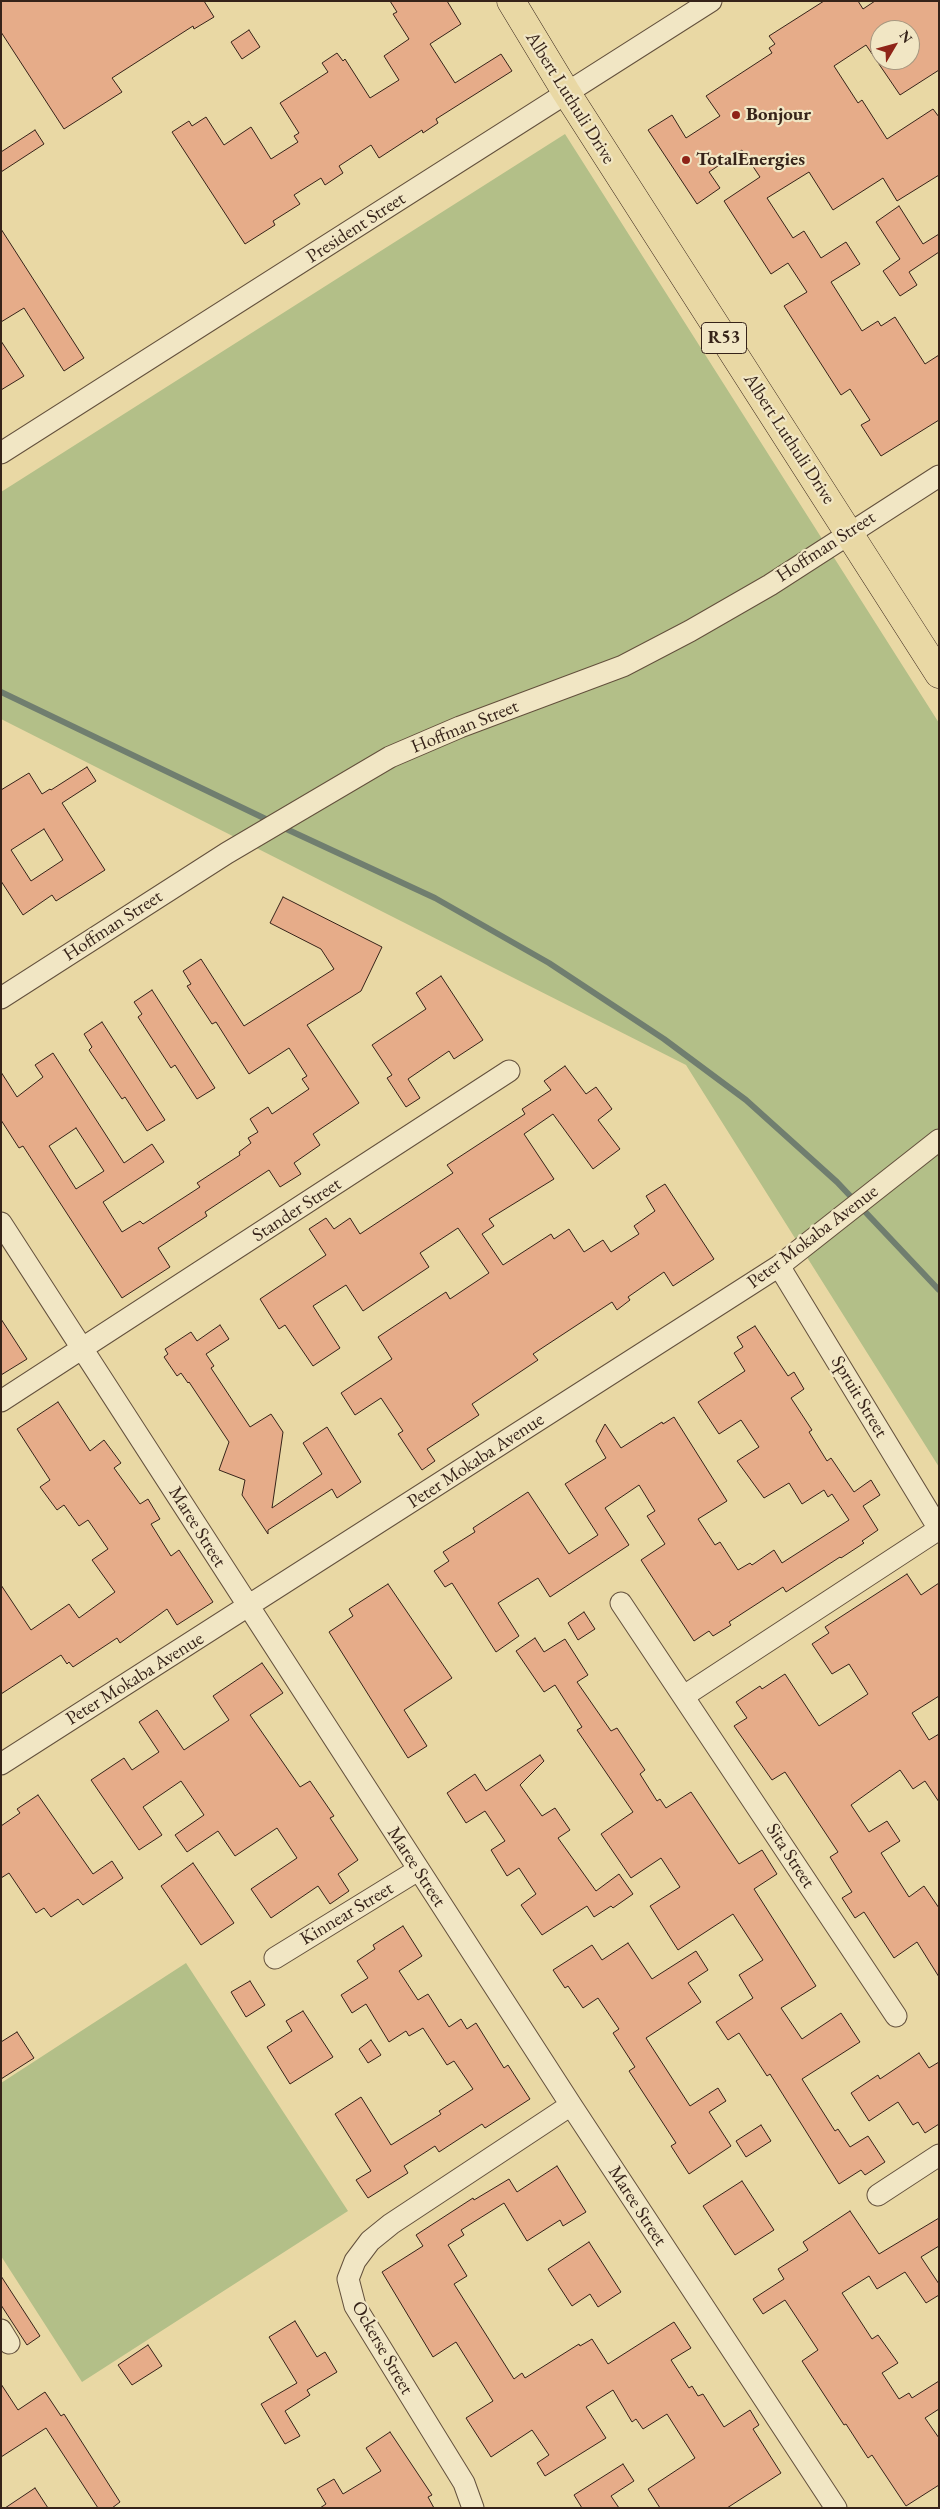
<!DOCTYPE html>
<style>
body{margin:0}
#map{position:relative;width:940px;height:2509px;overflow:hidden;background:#e9d8a4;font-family:"EB Garamond",serif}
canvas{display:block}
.frame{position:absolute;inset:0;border:2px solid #362319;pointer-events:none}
.north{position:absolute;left:870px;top:20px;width:50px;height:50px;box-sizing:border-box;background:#f1e6c4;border:1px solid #a69880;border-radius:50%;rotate:53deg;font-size:14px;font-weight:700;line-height:20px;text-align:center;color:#362319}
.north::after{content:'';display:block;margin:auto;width:18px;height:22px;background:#8f2418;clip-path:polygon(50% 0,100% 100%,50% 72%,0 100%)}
</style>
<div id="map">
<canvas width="940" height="2509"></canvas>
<div class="frame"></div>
<div class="north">N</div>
</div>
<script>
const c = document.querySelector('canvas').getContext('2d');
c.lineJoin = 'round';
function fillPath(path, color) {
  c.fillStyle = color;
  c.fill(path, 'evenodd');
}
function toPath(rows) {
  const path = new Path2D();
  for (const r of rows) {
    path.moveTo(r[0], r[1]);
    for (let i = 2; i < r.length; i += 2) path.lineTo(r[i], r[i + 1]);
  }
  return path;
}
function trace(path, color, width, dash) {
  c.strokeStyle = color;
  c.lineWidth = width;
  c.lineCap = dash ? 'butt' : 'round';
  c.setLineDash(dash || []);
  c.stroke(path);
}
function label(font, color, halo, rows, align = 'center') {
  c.font = font + ' "EB Garamond",serif';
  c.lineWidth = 4.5;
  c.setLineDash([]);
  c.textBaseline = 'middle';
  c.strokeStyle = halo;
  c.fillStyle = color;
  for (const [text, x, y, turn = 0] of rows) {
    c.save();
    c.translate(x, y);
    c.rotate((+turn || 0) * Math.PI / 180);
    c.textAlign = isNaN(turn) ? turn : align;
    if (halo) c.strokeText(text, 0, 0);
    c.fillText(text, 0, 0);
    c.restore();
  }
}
const green = toPath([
 [565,134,939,723,939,1467,686,1065,1,719,1,492],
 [186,1963,348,2211,82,2382,1,2256,1,2083]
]);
const stream = toPath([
 [1,692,270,821],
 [282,827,435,898,549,963,664,1039,746,1100,837,1182,939,1290]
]);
const building = toPath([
 [1,1,204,1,214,17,194,29,193,26,112,78,122,92,64,129,1,32,1,1],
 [390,1,447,1,461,24,430,44,455,83,501,54,512,71,436,119,438,123,423,133,422,130,379,158,371,145,339,166,343,173,325,185,321,178,294,195,300,204,273,221,275,225,245,244,172,132,189,121,192,126,206,117,224,145,251,127,271,159,298,142,294,136,299,133,280,103,328,72,322,63,337,53,343,61,345,59,370,98,399,80,384,56,409,39,393,14,397,12,390,1],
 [824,1,858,1,863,9,875,1,939,1,939,70,900,95,866,45,834,66,858,103,862,100,887,139,933,109,939,117,939,175,897,201,883,178,833,210,809,172,767,198,793,238,804,231,821,258,846,242,860,264,831,282,862,331,878,321,881,326,895,317,925,364,939,355,939,420,881,456,861,425,870,420,850,389,841,395,784,306,807,292,788,263,771,274,724,201,760,177,742,150,709,172,720,188,697,204,648,130,672,115,686,138,720,116,706,96,772,53,769,48,775,44,769,36,824,1],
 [880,30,910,30,910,60,880,60,880,30],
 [249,30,260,47,242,59,231,42,249,30],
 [35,130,44,144,1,172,1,152,35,130],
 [899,206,923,244,939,234,939,252,909,272,917,285,900,296,883,271,900,259,876,222,899,206],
 [1,229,84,358,64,371,24,308,1,322,1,229],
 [1,341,24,376,1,390,1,341],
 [87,767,96,781,62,803,105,870,56,901,52,895,23,915,1,881,1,790,29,773,42,794,50,789,51,790,87,767],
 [44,829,63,860,31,881,11,850,44,829],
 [283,897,382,947,361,991,307,1025,359,1103,313,1134,320,1145,294,1163,301,1174,280,1187,269,1170,205,1212,207,1216,158,1248,170,1267,122,1298,23,1146,19,1148,1,1120,1,1072,17,1097,43,1077,35,1065,53,1053,124,1163,152,1144,164,1162,103,1202,122,1232,140,1221,143,1224,200,1187,197,1183,240,1155,239,1152,251,1143,248,1138,258,1132,250,1119,268,1107,272,1114,309,1089,302,1079,307,1076,289,1048,249,1074,216,1022,212,1024,187,986,191,984,183,971,201,959,244,1026,334,969,321,949,270,923,283,897],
 [76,1128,104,1171,76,1189,49,1146,76,1128],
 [441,976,483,1040,454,1059,449,1051,408,1079,420,1098,406,1107,387,1078,392,1075,372,1045,426,1009,416,993,441,976],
 [152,990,215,1088,197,1099,175,1065,171,1068,138,1017,142,1014,134,1002,152,990],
 [102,1022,165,1120,147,1131,125,1097,122,1099,89,1050,92,1047,84,1034,102,1022],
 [565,1066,586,1094,596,1087,612,1109,598,1120,620,1149,593,1169,553,1114,524,1134,554,1179,489,1219,494,1226,482,1234,503,1265,551,1234,554,1239,569,1229,584,1252,603,1240,611,1252,639,1234,634,1226,655,1211,646,1196,665,1184,714,1259,673,1286,664,1272,628,1297,630,1300,617,1310,612,1302,533,1354,538,1360,472,1404,479,1415,427,1449,435,1461,422,1470,398,1434,403,1431,381,1398,355,1415,341,1393,392,1359,378,1337,446,1292,450,1299,489,1273,458,1228,420,1253,429,1267,363,1311,346,1285,313,1306,340,1348,313,1366,285,1325,279,1329,260,1299,326,1255,309,1229,326,1218,334,1229,350,1218,360,1234,453,1173,447,1165,525,1114,522,1109,551,1090,544,1081,565,1066],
 [1,1319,27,1359,1,1375,1,1319],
 [220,1325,229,1339,206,1354,214,1366,211,1368,250,1427,271,1414,283,1432,272,1508,322,1474,303,1443,327,1427,361,1482,337,1498,332,1489,268,1530,268,1534,242,1495,245,1480,219,1470,229,1442,189,1382,188,1383,181,1373,177,1376,164,1357,168,1354,165,1349,191,1332,197,1341,220,1325],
 [755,1326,788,1376,794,1372,804,1389,791,1398,812,1430,809,1432,827,1461,831,1458,854,1492,871,1480,880,1495,863,1506,878,1530,862,1541,864,1543,841,1558,840,1557,786,1592,783,1587,729,1622,731,1625,713,1636,709,1631,694,1641,641,1560,665,1544,647,1516,655,1511,639,1485,605,1508,629,1545,550,1597,538,1578,498,1603,519,1636,496,1652,452,1583,445,1587,434,1571,449,1561,443,1552,475,1532,473,1528,528,1492,569,1554,598,1535,565,1484,606,1458,596,1441,605,1424,621,1448,662,1422,663,1424,674,1417,727,1501,698,1519,715,1545,720,1542,738,1570,750,1563,752,1565,774,1550,782,1563,849,1520,832,1494,828,1497,824,1490,802,1504,789,1483,764,1498,737,1461,759,1447,741,1420,719,1434,698,1402,745,1371,734,1353,743,1347,737,1337,755,1326],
 [58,1402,90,1451,104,1440,121,1463,114,1468,140,1504,148,1499,160,1519,151,1524,171,1556,179,1550,213,1602,177,1625,167,1609,120,1643,117,1638,73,1667,69,1662,67,1664,61,1655,1,1694,1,1585,31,1630,69,1604,79,1618,115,1592,92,1560,108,1549,88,1520,79,1526,64,1505,57,1510,40,1487,50,1480,17,1429,58,1402],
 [907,1574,921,1595,939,1583,939,1696,912,1713,929,1740,939,1734,939,1802,925,1781,913,1789,900,1770,851,1805,869,1832,887,1821,900,1841,881,1853,909,1897,924,1886,939,1908,939,1977,917,1942,894,1958,864,1912,855,1918,842,1898,852,1892,830,1857,838,1852,785,1772,772,1780,734,1726,747,1718,736,1702,760,1686,762,1689,785,1674,819,1726,868,1694,849,1664,832,1674,812,1644,829,1633,825,1627,907,1574],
 [388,1584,452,1678,404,1710,427,1746,408,1758,329,1632,353,1616,349,1609,388,1584],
 [584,1612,595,1629,578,1640,568,1623,584,1612],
 [535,1638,544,1652,565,1639,588,1675,577,1682,611,1731,617,1728,645,1770,640,1774,657,1801,660,1799,666,1808,691,1792,739,1864,762,1850,777,1874,754,1889,816,1986,781,2008,802,2039,841,2013,860,2042,802,2079,835,2131,838,2129,850,2147,868,2136,885,2162,865,2175,861,2170,839,2184,770,2074,767,2076,739,2033,728,2040,716,2022,753,1998,739,1975,763,1960,733,1914,678,1950,650,1906,680,1887,661,1858,631,1878,601,1834,633,1812,577,1730,582,1727,555,1685,544,1692,516,1651,535,1638],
 [262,1663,283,1693,250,1715,300,1787,310,1781,334,1816,330,1818,358,1860,338,1874,349,1891,330,1904,318,1886,271,1918,251,1889,297,1858,277,1828,235,1856,218,1831,187,1852,175,1835,204,1815,181,1781,143,1807,162,1835,139,1850,91,1780,124,1758,132,1770,159,1752,139,1722,157,1710,184,1750,229,1720,213,1696,262,1663],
 [540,1755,544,1761,520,1785,542,1816,555,1808,570,1830,558,1838,596,1891,619,1874,633,1894,613,1908,611,1906,594,1917,587,1906,542,1935,521,1905,536,1894,519,1868,507,1876,491,1850,505,1841,485,1811,466,1823,447,1793,475,1774,486,1791,540,1755],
 [38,1795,93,1874,112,1861,123,1878,83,1905,78,1899,51,1917,44,1908,36,1913,9,1873,1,1878,1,1826,20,1813,17,1809,38,1795],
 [193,1863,234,1923,201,1945,161,1886,193,1863],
 [403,1926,422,1956,399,1971,418,2000,428,1994,449,2027,461,2019,467,2029,476,2023,504,2068,508,2065,530,2099,485,2128,482,2124,439,2152,435,2146,404,2166,408,2173,368,2198,356,2180,371,2171,335,2114,361,2097,391,2145,441,2114,439,2111,473,2089,454,2061,447,2065,423,2028,409,2036,406,2031,389,2042,366,2004,352,2013,341,1995,368,1978,357,1961,375,1949,373,1945,403,1926],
 [628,1943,652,1979,696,1951,708,1970,688,1983,701,2002,646,2038,690,2106,718,2088,726,2101,709,2112,731,2146,689,2174,671,2146,676,2143,629,2071,635,2067,613,2033,619,2029,598,1998,583,2008,568,1986,565,1988,553,1970,592,1945,602,1960,628,1943],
 [250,1981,265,2005,246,2017,231,1992,250,1981],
 [303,2011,333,2057,290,2084,267,2047,292,2031,286,2021,303,2011],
 [17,2032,34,2058,1,2079,1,2042,17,2032],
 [371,2040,381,2055,368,2063,359,2049,371,2040],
 [919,2053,929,2068,939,2062,939,2124,925,2133,918,2122,913,2125,898,2102,869,2121,851,2093,878,2075,880,2079,919,2053],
 [761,2125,771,2141,746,2157,736,2141,761,2125],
 [557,2166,586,2212,563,2226,560,2220,527,2241,504,2203,461,2230,464,2235,448,2245,467,2276,454,2284,514,2379,522,2373,525,2378,579,2344,580,2346,592,2339,608,2364,674,2322,691,2348,671,2360,689,2388,692,2386,698,2396,703,2394,724,2427,750,2410,759,2425,753,2429,781,2473,727,2508,660,2508,648,2489,695,2458,667,2414,643,2429,636,2419,632,2422,613,2390,586,2407,606,2438,545,2476,537,2463,549,2455,532,2430,491,2457,466,2418,493,2401,456,2342,433,2357,382,2272,423,2246,416,2235,473,2198,474,2200,509,2179,517,2192,557,2166],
 [742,2181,774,2230,735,2255,703,2206,742,2181],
 [850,2211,879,2254,939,2218,939,2246,921,2257,939,2284,939,2295,926,2303,905,2272,877,2289,869,2276,842,2293,872,2339,878,2335,898,2363,882,2373,899,2399,909,2393,912,2398,939,2381,939,2409,925,2418,939,2438,939,2485,906,2506,872,2455,868,2458,846,2424,844,2425,802,2361,818,2350,785,2300,763,2314,753,2299,784,2279,778,2269,808,2250,803,2242,850,2211],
 [589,2242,621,2292,598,2307,590,2294,572,2306,548,2269,589,2242],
 [1,2276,40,2336,27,2345,1,2305,1,2276],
 [295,2321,317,2357,325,2352,337,2372,307,2390,310,2395,285,2411,300,2436,285,2444,261,2404,297,2383,269,2337,295,2321],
 [148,2345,162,2366,132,2385,118,2365,148,2345],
 [1,2384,18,2410,45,2392,61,2416,64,2414,120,2502,112,2508,98,2508,46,2428,1,2457,1,2384],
 [390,2432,432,2495,428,2497,434,2508,320,2508,326,2504,317,2489,334,2479,343,2494,381,2471,366,2448,390,2432],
 [623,2464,634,2481,611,2496,619,2508,582,2508,574,2495,623,2464],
 [35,2488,48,2508,5,2508,35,2488]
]);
const minor = toPath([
 [1,453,711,1],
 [1,998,227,853,390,757,460,727,623,666,690,631,770,585,939,476],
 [1,1223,571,2105,836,2508],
 [779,1266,939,1529],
 [1,1401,509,1071],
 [621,1603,896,2016],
 [684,1696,939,1529],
 [1,1764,779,1266,939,1140],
 [275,1958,418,1870],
 [878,2195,939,2155],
 [1,2330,9,2343],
 [473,2508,464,2483,355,2306,348,2279,355,2261,370,2241,391,2224,571,2105]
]);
const major = toPath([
 [511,1,566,92,939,674]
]);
const markers = [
 [736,115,5,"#8f2418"],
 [686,160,5,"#8f2418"]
];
const shields = [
 [724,338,45]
];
const shieldNames = [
 ["R53",724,338]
];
const streetNames = [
 ["Albert Luthuli Drive",570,98,58],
 ["President Street",356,228,-33],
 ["Albert Luthuli Drive",789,439,57],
 ["Hoffman Street",826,547,-33],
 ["Hoffman Street",465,727,-22],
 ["Hoffman Street",113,926,-33],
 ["Stander Street",297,1210,-33],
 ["Peter Mokaba Avenue",813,1237,-37],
 ["Spruit Street",859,1397,59],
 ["Peter Mokaba Avenue",476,1461,-33],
 ["Maree Street",197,1527,58],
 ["Peter Mokaba Avenue",135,1679,-32],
 ["Sita Street",790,1856,57],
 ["Maree Street",416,1867,57],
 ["Kinnear Street",347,1914,-31],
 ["Maree Street",637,2206,57],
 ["Ockerse Street",382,2348,60]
];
const poiNames = [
 ["Bonjour",746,115],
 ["TotalEnergies",696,160]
];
fillPath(green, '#b3bf88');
trace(stream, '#707e6f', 6);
fillPath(building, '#e6ac89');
trace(building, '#362319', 1);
trace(minor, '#63503c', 23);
trace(major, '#362319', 29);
trace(minor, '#f1e6c4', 21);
trace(major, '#e9d8a4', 28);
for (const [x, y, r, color] of markers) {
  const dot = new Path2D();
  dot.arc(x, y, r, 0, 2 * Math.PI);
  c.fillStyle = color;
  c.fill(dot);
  trace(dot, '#f1e6c4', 2);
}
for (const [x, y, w] of shields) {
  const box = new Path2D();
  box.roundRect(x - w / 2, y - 15.5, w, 31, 4);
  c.fillStyle = '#f1e6c4';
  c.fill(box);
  trace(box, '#362319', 1);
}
label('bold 18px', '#362319', null, shieldNames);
label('19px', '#362319', '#f1e6c4', streetNames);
label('bold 19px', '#362319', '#f1e6c4', poiNames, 'left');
</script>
